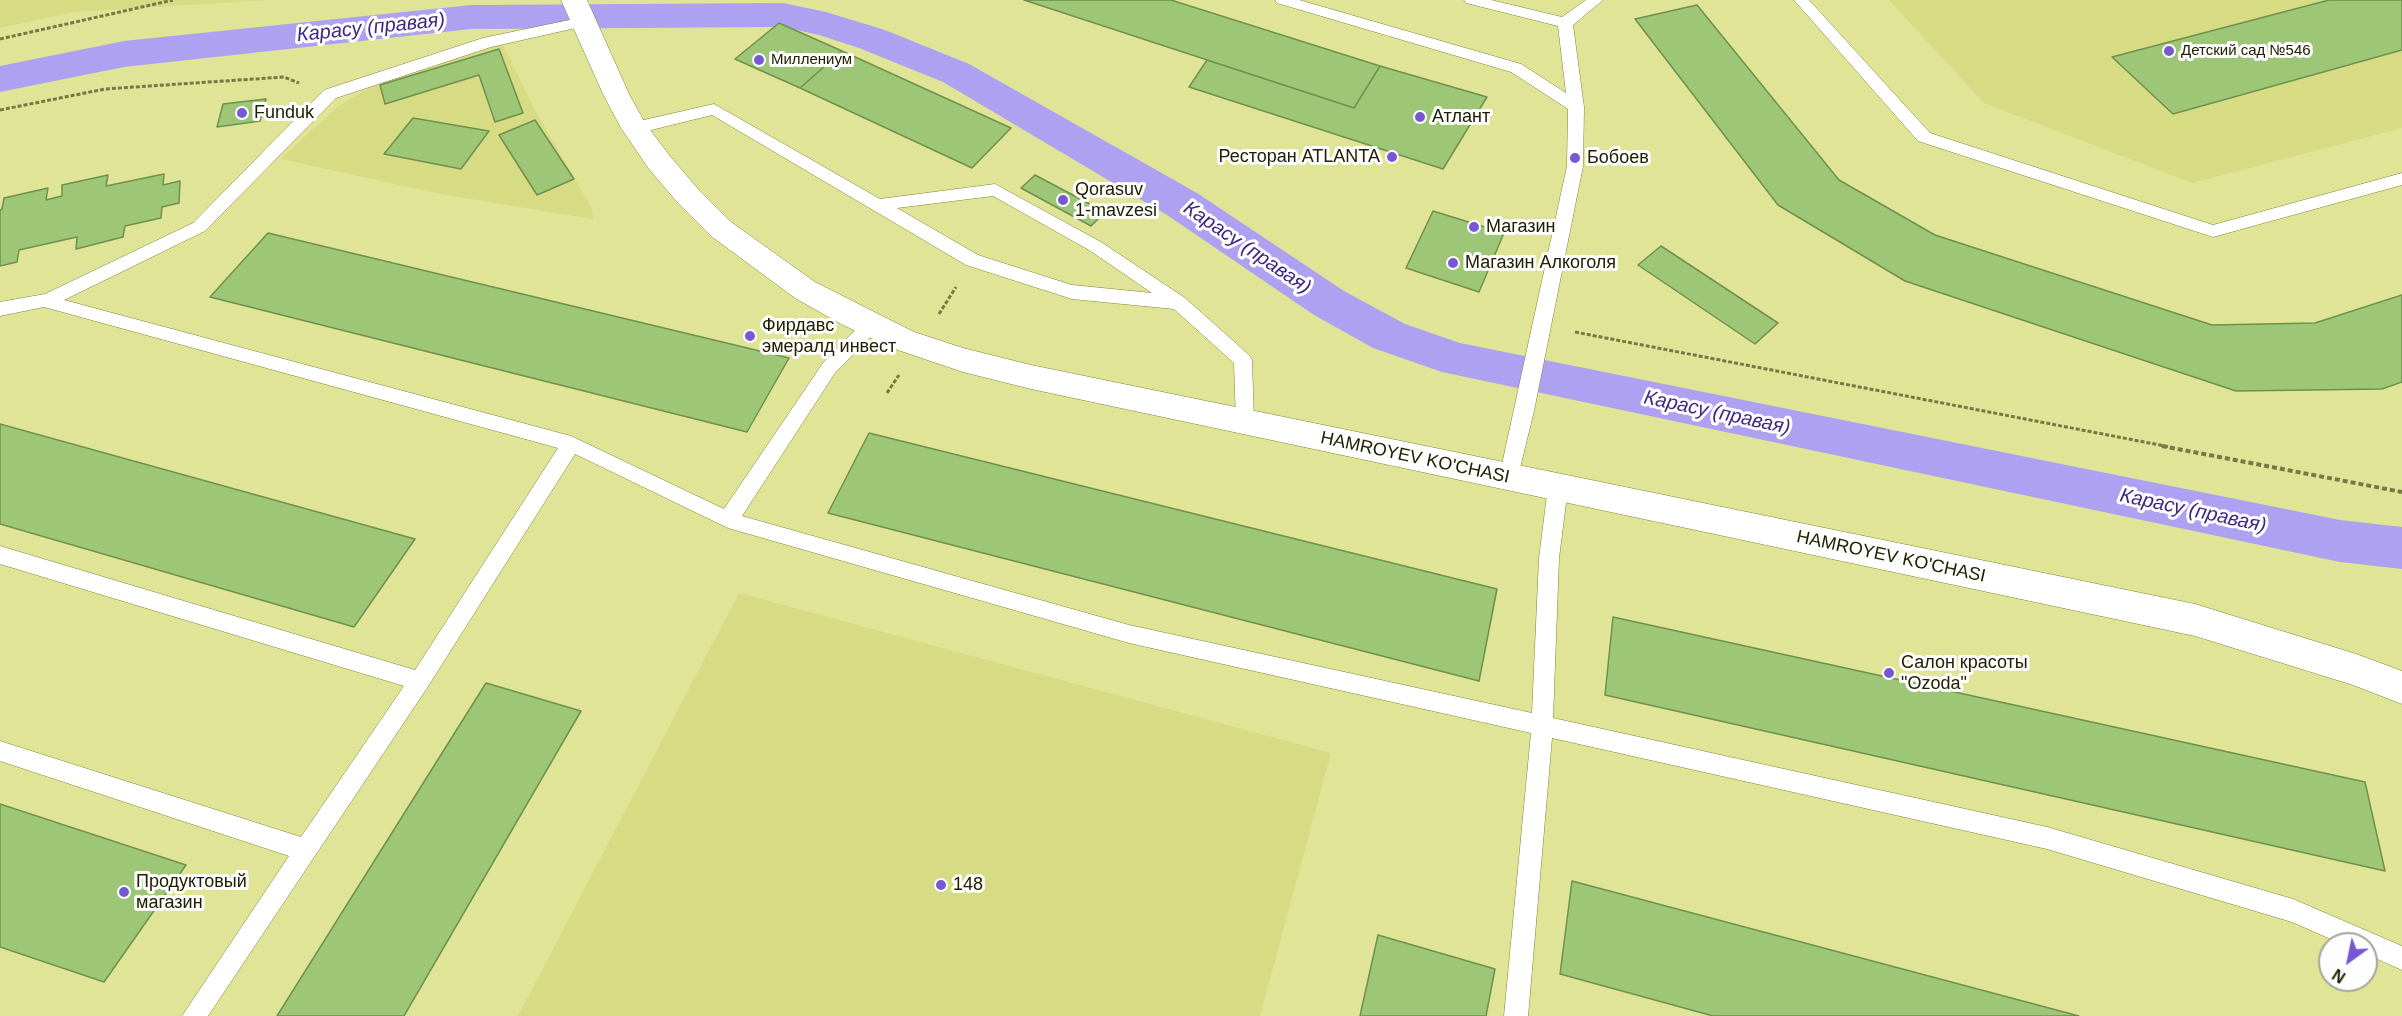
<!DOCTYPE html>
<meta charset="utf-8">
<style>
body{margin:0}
#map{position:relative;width:2402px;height:1016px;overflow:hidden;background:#e0e496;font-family:Helvetica,sans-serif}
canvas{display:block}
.north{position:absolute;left:2318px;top:932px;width:60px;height:60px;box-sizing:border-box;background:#fefefe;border:2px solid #a5a699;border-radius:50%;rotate:213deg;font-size:16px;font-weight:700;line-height:24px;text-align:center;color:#202101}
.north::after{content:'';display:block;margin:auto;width:21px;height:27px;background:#7758d3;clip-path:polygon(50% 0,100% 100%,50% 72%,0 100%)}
</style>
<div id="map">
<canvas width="2402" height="1016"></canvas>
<div class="north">N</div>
</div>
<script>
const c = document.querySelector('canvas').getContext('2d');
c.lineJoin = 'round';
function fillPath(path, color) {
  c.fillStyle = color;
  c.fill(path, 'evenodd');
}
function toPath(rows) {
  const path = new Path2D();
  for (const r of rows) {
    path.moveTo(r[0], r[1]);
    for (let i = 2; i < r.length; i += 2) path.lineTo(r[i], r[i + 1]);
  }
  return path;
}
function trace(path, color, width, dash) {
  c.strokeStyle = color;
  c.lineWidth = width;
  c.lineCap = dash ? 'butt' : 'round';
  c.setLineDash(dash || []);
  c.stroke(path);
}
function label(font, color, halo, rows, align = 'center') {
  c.font = font + ' Helvetica,sans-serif';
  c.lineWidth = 6;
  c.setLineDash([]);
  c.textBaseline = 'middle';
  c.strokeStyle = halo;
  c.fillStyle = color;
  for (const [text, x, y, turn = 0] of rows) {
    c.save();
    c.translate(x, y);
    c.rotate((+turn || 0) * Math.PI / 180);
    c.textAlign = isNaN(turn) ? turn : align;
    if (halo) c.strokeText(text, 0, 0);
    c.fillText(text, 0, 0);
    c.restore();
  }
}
const built = toPath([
 [0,0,269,0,74,12,0,28],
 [1889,0,2402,0,2402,128,2192,183,1984,103],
 [502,43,536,112,592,209,593,219,441,194,281,159,337,107,379,82],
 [739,593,1331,753,1260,1016,518,1016]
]);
const canal = toPath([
 [783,3,826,12,885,30,969,64,1197,193,1344,291,1405,324,1460,343,2340,520,2402,527,2402,569,2340,562,1442,372,1373,348,1314,315,1167,215,943,82,859,48,819,35,783,27,471,29,124,67,0,92,0,66,124,41,471,5,783,3]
]);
const building = toPath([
 [1024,0,1171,0,1380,66,1354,108,1024,0],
 [2329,0,2402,0,2402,50,2173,114,2112,57,2329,0],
 [1697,5,1839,180,1935,235,2212,325,2315,323,2402,295,2402,382,2382,389,2236,391,1905,281,1778,205,1635,19,1697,5],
 [779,23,842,51,800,88,735,59,779,23],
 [499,49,523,113,495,122,479,75,385,104,380,85,499,49],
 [842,51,1011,128,972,168,800,88,842,51],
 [1207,60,1354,108,1380,66,1487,97,1443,169,1189,87,1207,60],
 [266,99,260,121,217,127,223,104,266,99],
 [413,118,489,131,461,169,384,154,413,118],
 [535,120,574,179,537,195,499,135,535,120],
 [164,174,163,185,180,181,179,203,162,207,161,218,125,226,123,237,76,249,77,237,19,250,17,262,0,266,0,210,2,209,4,198,48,188,46,200,62,196,62,185,108,175,106,186,164,174],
 [1035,175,1105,212,1091,226,1021,188,1035,175],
 [1433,211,1504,233,1479,292,1406,268,1433,211],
 [268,233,789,358,747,432,210,297,268,233],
 [1661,246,1778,323,1755,344,1638,265,1661,246],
 [0,424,415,539,354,627,0,524,0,424],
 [869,433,1497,589,1479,681,828,513,869,433],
 [1613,617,2365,782,2385,871,1605,695,1613,617],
 [486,683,581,711,404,1016,277,1016,486,683],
 [0,804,186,865,104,982,0,947,0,804],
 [1572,881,2079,1016,1713,1016,1560,974,1572,881],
 [1378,935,1495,969,1486,1016,1360,1016,1378,935]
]);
const pathFar1 = toPath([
 [0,39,173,0],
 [0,110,105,89,284,77,299,83],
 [939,314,956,287],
 [1575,332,2170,447],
 [887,393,899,375]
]);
const path = toPath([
 [2162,446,2402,492]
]);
const service = toPath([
 [1275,0,1299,0,1521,64,1566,93,1558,26,1466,3,1464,0,1491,0,1562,17,1586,0,1603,0,1573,25,1584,107,1583,166,1534,411,1516,484,1509,486,1502,484,1499,478,1567,166,1568,109,1511,72,1277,3,1275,0],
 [1794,0,1809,0,1930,133,2213,225,2402,173,2402,185,2213,237,1918,141,1794,0],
 [584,17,592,22,589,25,491,47,336,98,205,231,64,300,571,436,724,509,823,363,865,320,871,318,877,320,880,325,877,330,835,373,742,516,1129,625,1532,713,1539,558,1548,487,1551,481,1558,479,1565,481,1568,487,1559,558,1553,718,2047,827,2293,899,2402,946,2402,970,2366,954,2366,944,2342,944,2292,922,2047,849,1552,738,1528,1016,1504,1016,1531,733,1129,643,728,528,575,454,427,688,208,1016,182,1016,289,856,0,761,0,741,301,837,404,686,0,564,0,546,415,670,558,448,44,307,0,316,0,302,45,294,193,223,324,90,483,38,584,17],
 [714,104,880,199,995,184,1101,242,1185,298,1249,355,1252,360,1254,422,1252,427,1245,430,1238,427,1236,422,1234,363,1174,309,1072,299,966,265,712,115,635,134,629,132,627,128,629,124,635,122,714,104],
 [993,196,1089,250,1152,293,1072,285,978,255,897,208,993,196]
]);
const secondary = toPath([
 [561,0,587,0,629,94,645,123,669,155,698,189,731,222,815,282,914,332,963,348,1031,365,2195,604,2356,654,2402,671,2402,704,2353,685,2195,636,1031,389,963,372,892,348,841,324,795,298,711,236,678,203,649,169,621,128,603,94,561,0]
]);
const markers = [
 [2169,51,6,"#7758d3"],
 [759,60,6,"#7758d3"],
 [242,113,6,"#7758d3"],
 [1420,117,6,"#7758d3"],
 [1392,157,6,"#7758d3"],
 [1575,158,6,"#7758d3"],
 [1063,200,6,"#7758d3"],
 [1474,227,6,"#7758d3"],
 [1453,263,6,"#7758d3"],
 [750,336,6,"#7758d3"],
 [1889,673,6,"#7758d3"],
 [941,885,6,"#7758d3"],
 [124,892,6,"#7758d3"]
];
const farPoinames = [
 ["Детский сад №546",2181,51],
 ["Миллениум",771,60]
];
const poiNames = [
 ["Funduk",254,113],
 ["Атлант",1432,117],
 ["Ресторан ATLANTA",1380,157,"right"],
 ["Бобоев",1587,158],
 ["Qorasuv",1075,190],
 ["1-mavzesi",1075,211],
 ["Магазин",1486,227],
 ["Магазин Алкоголя",1465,263],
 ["Фирдавс",762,326],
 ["эмералд инвест",762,347],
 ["Салон красоты",1901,663],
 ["\"Ozoda\"",1901,684],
 ["Продуктовый",136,882],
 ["магазин",136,903],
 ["148",953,885]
];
const streetNames = [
 ["HAMROYEV KO'CHASI",1415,458,12],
 ["HAMROYEV KO'CHASI",1891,557,12]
];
const waterNames = [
 ["Карасу (правая)",371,28,-6],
 ["Карасу (правая)",1247,248,34],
 ["Карасу (правая)",1717,413,12],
 ["Карасу (правая)",2193,511,12]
];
fillPath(built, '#d7db84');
fillPath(canal, '#aea1f2');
fillPath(building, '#9dc676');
trace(building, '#6f904e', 1.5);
trace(service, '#818337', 1);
trace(secondary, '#818337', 1);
trace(pathFar1, '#777945', 3, [4, 2]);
trace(path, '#777945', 4, [5, 3]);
fillPath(service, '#fff');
fillPath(secondary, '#fff');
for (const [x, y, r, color] of markers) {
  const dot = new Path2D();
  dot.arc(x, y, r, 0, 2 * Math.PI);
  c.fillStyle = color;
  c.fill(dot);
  trace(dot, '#fefefe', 2);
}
label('15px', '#202101', '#fefefe', farPoinames, 'left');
label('18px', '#202101', '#fefefe', poiNames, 'left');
label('18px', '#202101', '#fefefe', streetNames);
label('italic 20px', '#412682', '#fefefe', waterNames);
</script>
